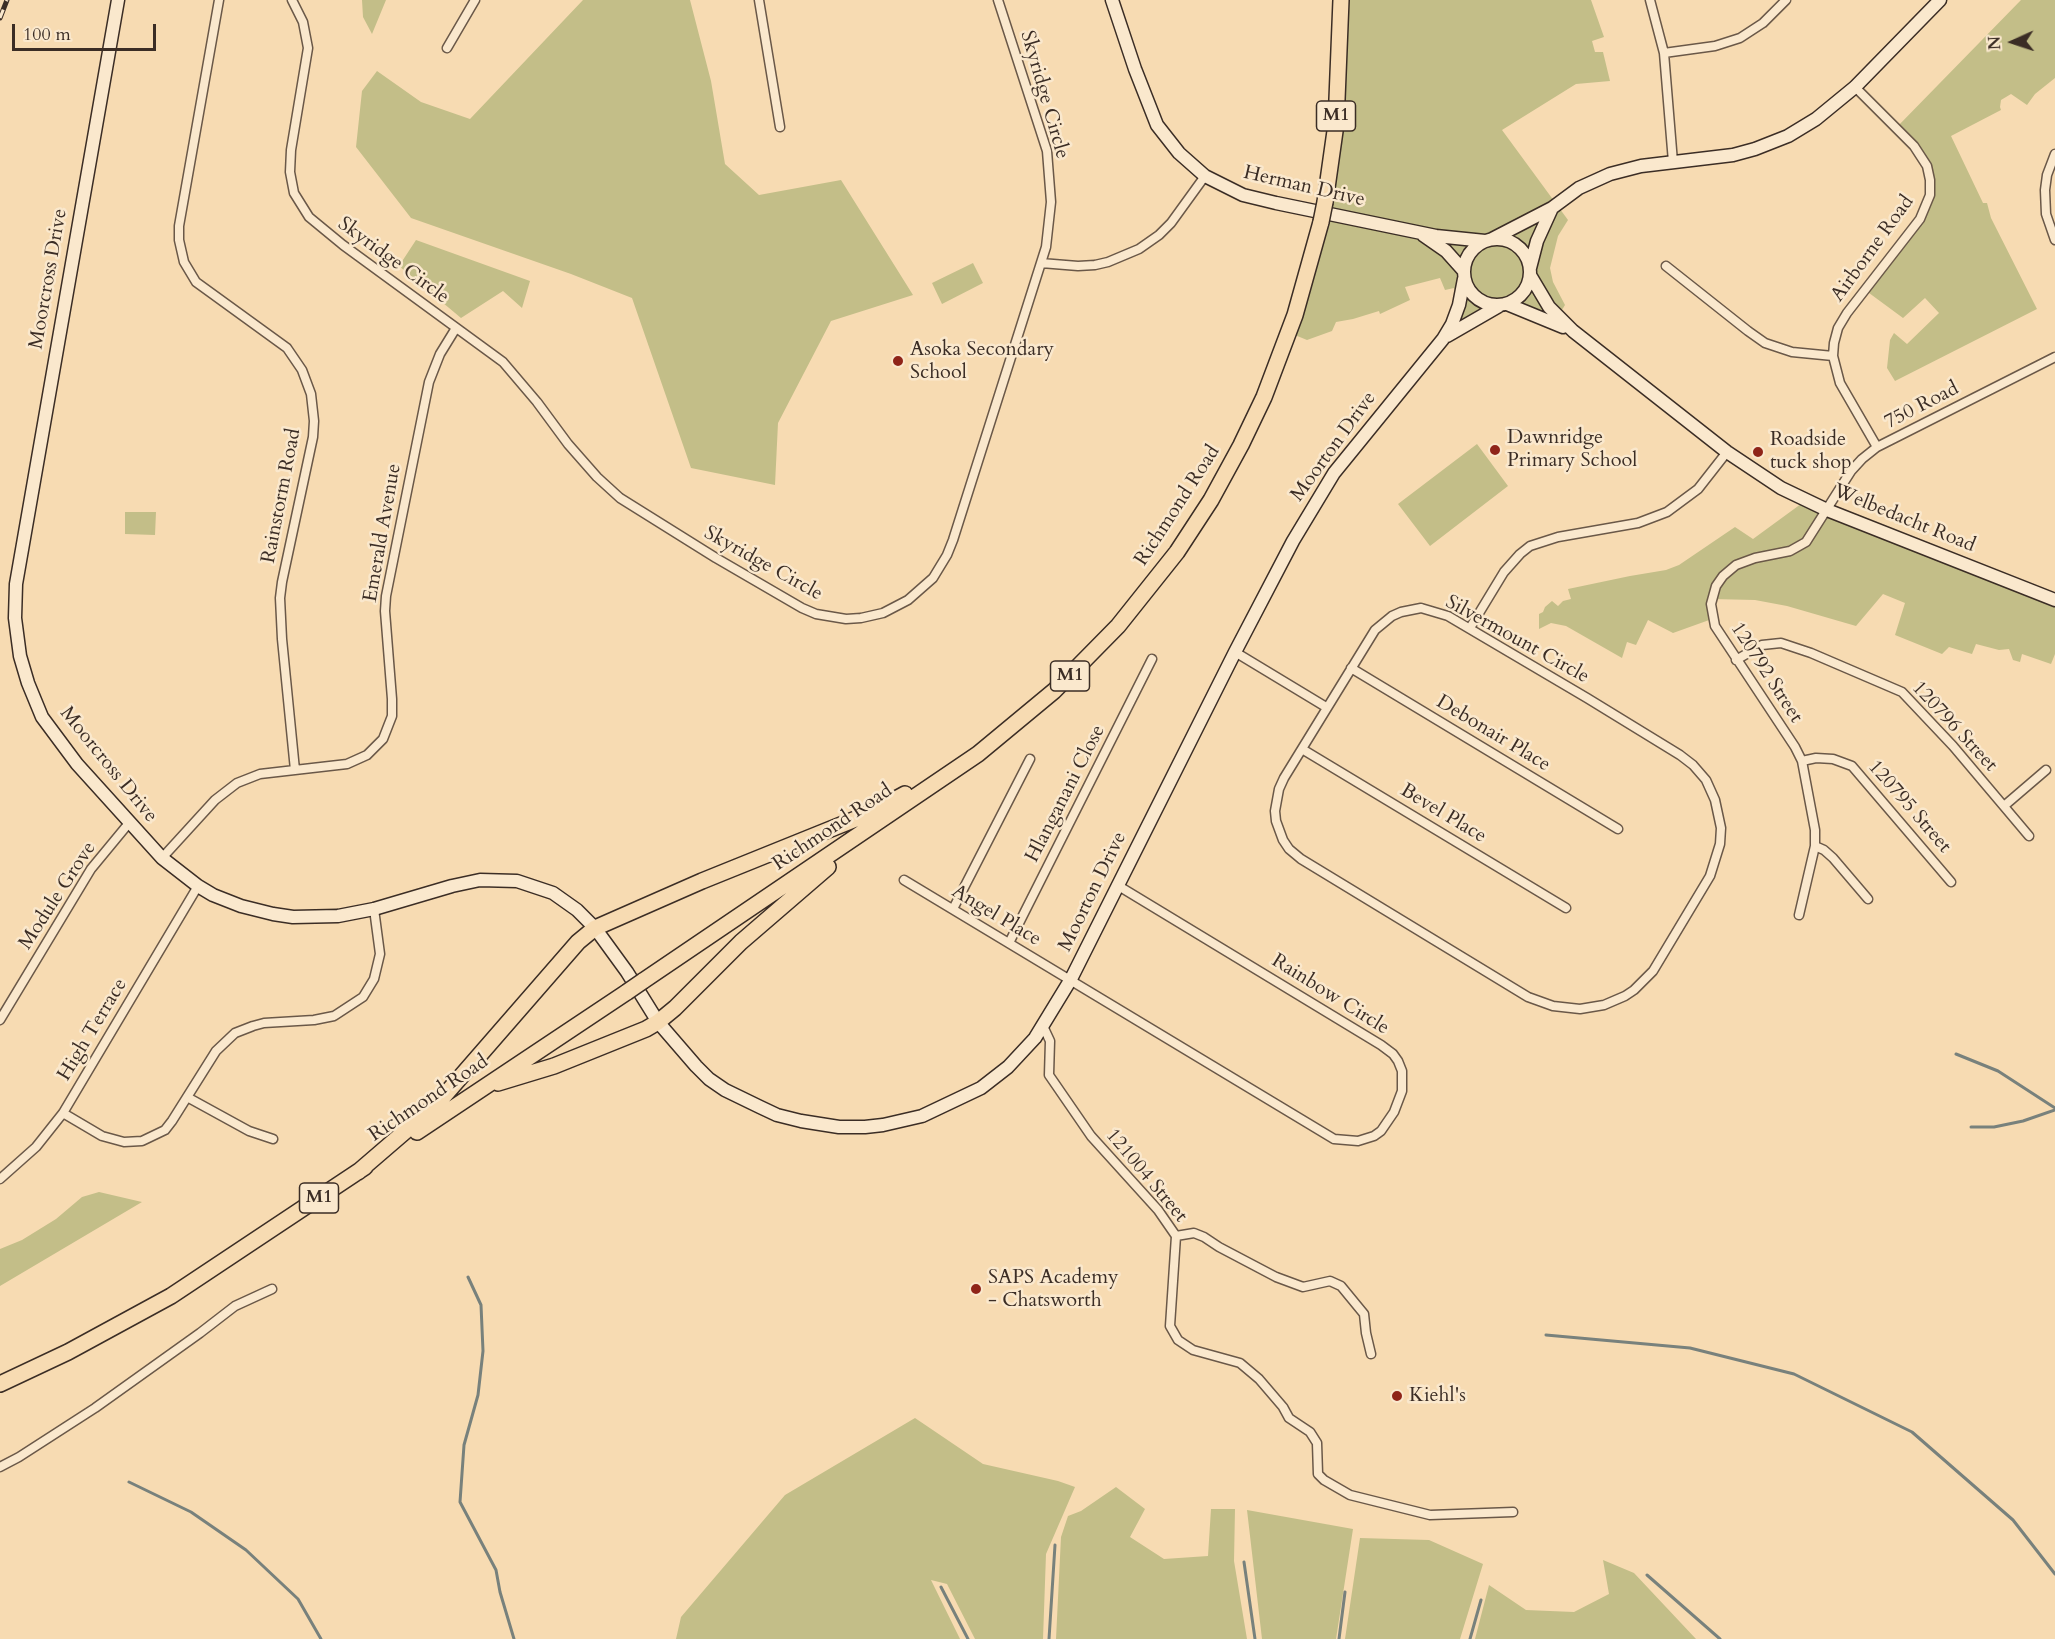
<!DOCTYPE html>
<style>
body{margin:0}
#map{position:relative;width:2055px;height:1639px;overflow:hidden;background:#f7dbb2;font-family:Cardo,serif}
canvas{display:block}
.north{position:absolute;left:1983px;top:12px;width:60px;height:60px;-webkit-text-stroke:4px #fae8cd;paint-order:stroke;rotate:267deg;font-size:16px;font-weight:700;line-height:24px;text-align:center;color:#3b2d25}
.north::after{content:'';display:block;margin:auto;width:21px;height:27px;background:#3b2d25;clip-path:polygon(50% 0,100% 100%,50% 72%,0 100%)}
.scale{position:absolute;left:12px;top:24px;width:144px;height:27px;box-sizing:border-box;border:3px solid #3b2d25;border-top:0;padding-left:8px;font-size:18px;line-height:21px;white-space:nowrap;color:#3b2d25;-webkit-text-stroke:4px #fae8cd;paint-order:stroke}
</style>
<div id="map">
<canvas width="2055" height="1639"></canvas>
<div class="north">N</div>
<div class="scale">100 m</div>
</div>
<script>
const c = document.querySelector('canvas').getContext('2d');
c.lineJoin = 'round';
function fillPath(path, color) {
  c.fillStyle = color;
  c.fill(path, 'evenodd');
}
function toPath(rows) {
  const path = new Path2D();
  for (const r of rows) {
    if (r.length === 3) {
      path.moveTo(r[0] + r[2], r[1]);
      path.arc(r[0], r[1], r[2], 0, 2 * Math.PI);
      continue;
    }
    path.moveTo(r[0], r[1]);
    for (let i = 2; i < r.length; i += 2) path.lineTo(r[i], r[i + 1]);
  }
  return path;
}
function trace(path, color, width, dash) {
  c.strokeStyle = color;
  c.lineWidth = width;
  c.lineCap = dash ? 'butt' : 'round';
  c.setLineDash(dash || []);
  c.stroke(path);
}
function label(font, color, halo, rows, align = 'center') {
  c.font = font + ' Cardo,serif';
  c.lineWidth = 5;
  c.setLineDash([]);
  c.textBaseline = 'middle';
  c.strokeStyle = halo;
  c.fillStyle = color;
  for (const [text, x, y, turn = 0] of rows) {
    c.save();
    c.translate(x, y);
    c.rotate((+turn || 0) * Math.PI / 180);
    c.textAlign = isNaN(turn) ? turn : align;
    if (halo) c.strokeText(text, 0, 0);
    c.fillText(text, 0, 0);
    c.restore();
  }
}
const green = toPath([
 [362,0,386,0,372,34,363,17],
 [583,0,690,0,711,81,725,164,759,195,841,180,913,295,831,321,778,423,775,485,691,468,632,298,571,274,411,218,356,147,362,91,377,71,421,102,470,119],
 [1342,0,1591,0,1604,37,1592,41,1595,52,1603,52,1610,81,1576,84,1502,130,1568,220,1558,236,1550,268,1553,282,1565,305,1554,323,1507,305,1443,339,1459,304,1454,288,1445,290,1440,278,1405,287,1410,300,1380,314,1379,311,1353,319,1336,322,1332,331,1307,340,1290,333,1321,222],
 [2021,0,2055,0,2055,78,2035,94,2027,105,2011,94,2001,100,2000,107,2001,110,1951,136,1983,203,1987,203,1991,218,2037,309,1895,381,1887,368,1890,340,1894,333,1907,344,1939,313,1925,298,1903,318,1865,290,1927,205,1928,166,1896,128],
 [416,240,530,281,522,308,503,291,461,318,399,266],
 [973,263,983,283,942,304,932,283],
 [1477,444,1508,486,1430,546,1398,504],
 [1805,501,2055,601,2055,654,2051,664,2022,654,2020,662,2013,660,2009,649,1999,650,1976,644,1972,654,1949,647,1942,654,1895,635,1905,603,1883,594,1856,626,1787,606,1755,600,1711,599,1712,619,1673,633,1648,620,1636,645,1627,642,1622,658,1566,626,1551,623,1539,629,1539,614,1543,612,1545,607,1552,601,1558,606,1563,601,1571,599,1568,589,1630,576,1666,570,1679,565,1735,527,1753,539],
 [125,512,156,512,155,535,125,534],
 [99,1192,142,1202,0,1286,0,1249,22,1240,56,1219,82,1197],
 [915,1418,983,1464,1058,1481,1075,1487,1046,1554,1043,1639,975,1639,947,1584,931,1580,960,1639,676,1639,681,1617,785,1495],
 [1116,1487,1145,1509,1130,1537,1164,1559,1208,1556,1211,1509,1235,1509,1234,1561,1247,1639,1056,1639,1061,1537,1068,1516,1081,1511],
 [1247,1510,1353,1529,1336,1639,1262,1639],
 [1360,1538,1429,1540,1483,1564,1460,1639,1345,1639],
 [1603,1560,1634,1573,1696,1639,1475,1639,1489,1585,1526,1610,1574,1612,1609,1594]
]);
const stream = toPath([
 [1956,1054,1998,1071,2055,1108],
 [1971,1127,1994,1127,2023,1121,2055,1110],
 [468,1277,481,1305,483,1351,478,1395,464,1445,460,1502,496,1570,500,1592,514,1639],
 [1546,1335,1690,1348,1794,1374,1912,1432,2013,1520,2055,1574],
 [129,1482,191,1512,246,1550,298,1599,321,1639],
 [1244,1562,1255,1639],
 [1647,1575,1720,1639],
 [941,1587,968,1639],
 [1049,1639,1055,1545],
 [1339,1639,1345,1592],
 [1470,1639,1481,1600]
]);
const street = toPath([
 [219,0,179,226,179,240,184,262,196,282,287,348,302,370,311,394,314,421,313,437,282,582,280,598,282,639,295,770],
 [292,0,303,22,308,48,291,150,290,172,294,193,309,217,343,245,503,362,537,402,568,444,597,477,620,498,716,558,802,608,816,614,846,619,861,618,883,613,908,600,933,578,947,555,953,540,1046,247,1051,202,1047,151,998,0],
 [759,0,780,127],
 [1650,0,1664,53,1673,162],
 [447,48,475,0],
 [1664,53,1715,46,1740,38,1763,23,1786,0],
 [1855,87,1914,146,1927,166,1930,180,1930,195,1920,219,1847,313,1838,328,1834,343,1833,356,1840,383,1877,447],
 [2055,154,2047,175,2045,190,2046,214,2055,240],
 [1041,263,1078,266,1095,265,1108,262,1139,249,1159,235,1171,223,1205,176],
 [1666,266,1748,331,1765,343,1792,352,1833,356],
 [1421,608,1448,616,1587,698,1680,755,1693,765,1706,780,1715,800,1721,828,1720,844,1710,876,1653,971,1634,990,1625,996,1604,1005,1580,1009,1553,1006,1528,997,1301,859,1289,849,1283,840,1276,821,1275,811,1279,789,1284,778,1375,630,1392,616,1401,612,1421,608],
 [1470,628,1504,572,1520,554,1530,546,1558,537,1638,523,1667,512,1698,489,1727,452],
 [1235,652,1326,707],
 [1736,660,1762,645,1781,643,1811,653,1902,692,1953,746,2029,836],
 [1351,668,1618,829],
 [1302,749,1566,908],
 [1802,761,1816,758,1833,759,1852,766,1951,882],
 [2004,806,2046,770],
 [1815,846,1824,850,1833,858,1868,899],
 [162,858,215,800,237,783,260,774,347,764,367,755,383,739,392,716,392,699,385,611,386,596,429,382,440,354,456,328],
 [904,880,1334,1139,1358,1141,1374,1136,1381,1131,1394,1112,1402,1091,1402,1071,1398,1061,1393,1054,1381,1045,1117,885],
 [953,909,1030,759],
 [1799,915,1815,846,1815,830,1802,761,1795,747,1715,626,1711,604,1716,586,1723,576,1736,565,1755,558,1790,551,1806,542,1851,471,1862,459,1877,447,2055,357],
 [1009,943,1152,659],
 [0,1020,91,869,129,823],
 [1043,1026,1050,1041,1049,1075,1091,1136,1158,1210,1176,1236,1170,1326,1178,1340,1193,1350,1240,1363,1259,1379,1283,1407,1289,1418,1310,1432,1317,1443,1318,1474,1324,1480,1350,1495,1430,1515,1513,1512],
 [187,1097,249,1131,273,1139],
 [63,1113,102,1136,124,1142,142,1141,165,1130,172,1121,216,1051,235,1033,253,1026,264,1023,314,1020,334,1016,363,997,374,979,380,954,374,909],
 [0,1179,36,1147,63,1113,198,886],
 [1176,1236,1194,1233,1204,1237,1219,1247,1276,1277,1303,1287,1330,1281,1341,1286,1364,1314,1366,1333,1371,1354],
 [0,1467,19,1457,95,1408,200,1333,235,1306,272,1289]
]);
const secondary = toPath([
 [118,0,16,584,15,618,20,656,28,683,42,717,77,764,162,858,198,886,213,895,241,906,273,914,293,917,338,916,374,909,452,886,480,880,517,881,553,893,577,910,595,928,627,972,658,1022,696,1066,709,1079,725,1090,760,1107,777,1115,801,1121,839,1127,865,1127,883,1125,922,1116,981,1088,1008,1067,1035,1038,1071,979,1235,652,1293,541,1334,473,1443,339,1452,324,1459,305,1464,279],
 [1112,0,1135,69,1157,125,1179,153,1205,176,1243,195,1276,203,1436,236,1485,241],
 [1423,235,1446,251,1463,270],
 [1497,272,33],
 [1492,239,1552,208,1579,188,1610,174,1641,166,1733,155,1755,149,1788,136,1816,119,1855,87,1940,0],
 [1530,268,1537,241,1552,208],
 [1530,275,1549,307,1573,331,1727,452,1781,488,1827,510,2055,600],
 [1507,304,1563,327],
 [1447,336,1499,306]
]);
const highway = toPath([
 [1325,202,1336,124,1341,0],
 [643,981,978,754,1054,691,1118,626,1177,552,1211,500,1241,445,1264,397,1295,315,1321,222],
 [498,1083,554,1066,646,1029,658,1022,675,1008,741,942,828,867],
 [417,1132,627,992],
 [358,1172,437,1104,578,942,595,928,702,881,868,814,905,794],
 [0,1384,68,1352,171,1296,365,1167]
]);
const rail = toPath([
 [0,18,7,0]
]);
const highwayBridge = toPath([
 [1321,222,1325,202],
 [627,992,643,981]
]);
const markers = [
 [898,361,6,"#8f2418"],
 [1495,450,6,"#8f2418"],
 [1758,452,6,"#8f2418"],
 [976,1289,6,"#8f2418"],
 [1397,1396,6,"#8f2418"]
];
const shields = [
 [1336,116,39],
 [1070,676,39],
 [319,1198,39]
];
const shieldNames = [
 ["M1",1336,116],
 ["M1",1070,676],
 ["M1",319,1198]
];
const streetNames = [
 ["Skyridge Circle",1044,95,74],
 ["Herman Drive",1304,187,13],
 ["Airborne Road",1873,249,-54],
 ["Skyridge Circle",393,261,36],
 ["Moorcross Drive",49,279,-80],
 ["750 Road",1922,406,-27],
 ["Moorton Drive",1334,447,-54],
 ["Rainstorm Road",282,496,-79],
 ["Richmond Road",1178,506,-57],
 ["Welbedacht Road",1904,519,22],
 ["Emerald Avenue",383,533,-80],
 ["Skyridge Circle",763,564,29],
 ["Silvermount Circle",1517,640,29],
 ["120792 Street",1766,673,57],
 ["120796 Street",1954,727,47],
 ["Debonair Place",1493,734,31],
 ["Moorcross Drive",108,765,51],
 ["Hlanganani Close",1066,794,-63],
 ["120795 Street",1909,807,49],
 ["Bevel Place",1443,814,31],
 ["Richmond Road",833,828,-34],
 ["Moorton Drive",1093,892,-64],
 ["Module Grove",58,896,-57],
 ["Angel Place",996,916,31],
 ["Rainbow Circle",1330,995,32],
 ["High Terrace",93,1030,-59],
 ["Richmond Road",429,1099,-34],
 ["121004 Street",1146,1176,50]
];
const poiNames = [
 ["Asoka Secondary",910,350],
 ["School",910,373],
 ["Dawnridge",1507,438],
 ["Primary School",1507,461],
 ["Roadside",1770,440],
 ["tuck shop",1770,463],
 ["SAPS Academy",988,1278],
 ["- Chatsworth",988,1301],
 ["Kiehl's",1409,1396]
];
fillPath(green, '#c3be88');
trace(stream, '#78817c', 3);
trace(street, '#6a5848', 11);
trace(secondary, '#3b2d25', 15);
trace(highway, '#3b2d25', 18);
trace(street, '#fae8cd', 8);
trace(secondary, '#fae8cd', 12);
trace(highway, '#f7dbb2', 15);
trace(rail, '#3b2d25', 5);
trace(rail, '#fae8cd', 3, [9]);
trace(highwayBridge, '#3b2d25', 18, []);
trace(highwayBridge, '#f7dbb2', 15);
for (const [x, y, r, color] of markers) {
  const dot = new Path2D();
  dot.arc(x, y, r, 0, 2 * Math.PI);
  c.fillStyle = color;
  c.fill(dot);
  trace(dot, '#fae8cd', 2);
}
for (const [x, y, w] of shields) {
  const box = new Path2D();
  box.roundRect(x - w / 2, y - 15, w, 30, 4.5);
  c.fillStyle = '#fae8cd';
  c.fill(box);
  trace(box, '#3b2d25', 1.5);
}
label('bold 18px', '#3b2d25', null, shieldNames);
label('20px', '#3b2d25', '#fae8cd', streetNames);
label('20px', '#3b2d25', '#fae8cd', poiNames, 'left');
</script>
